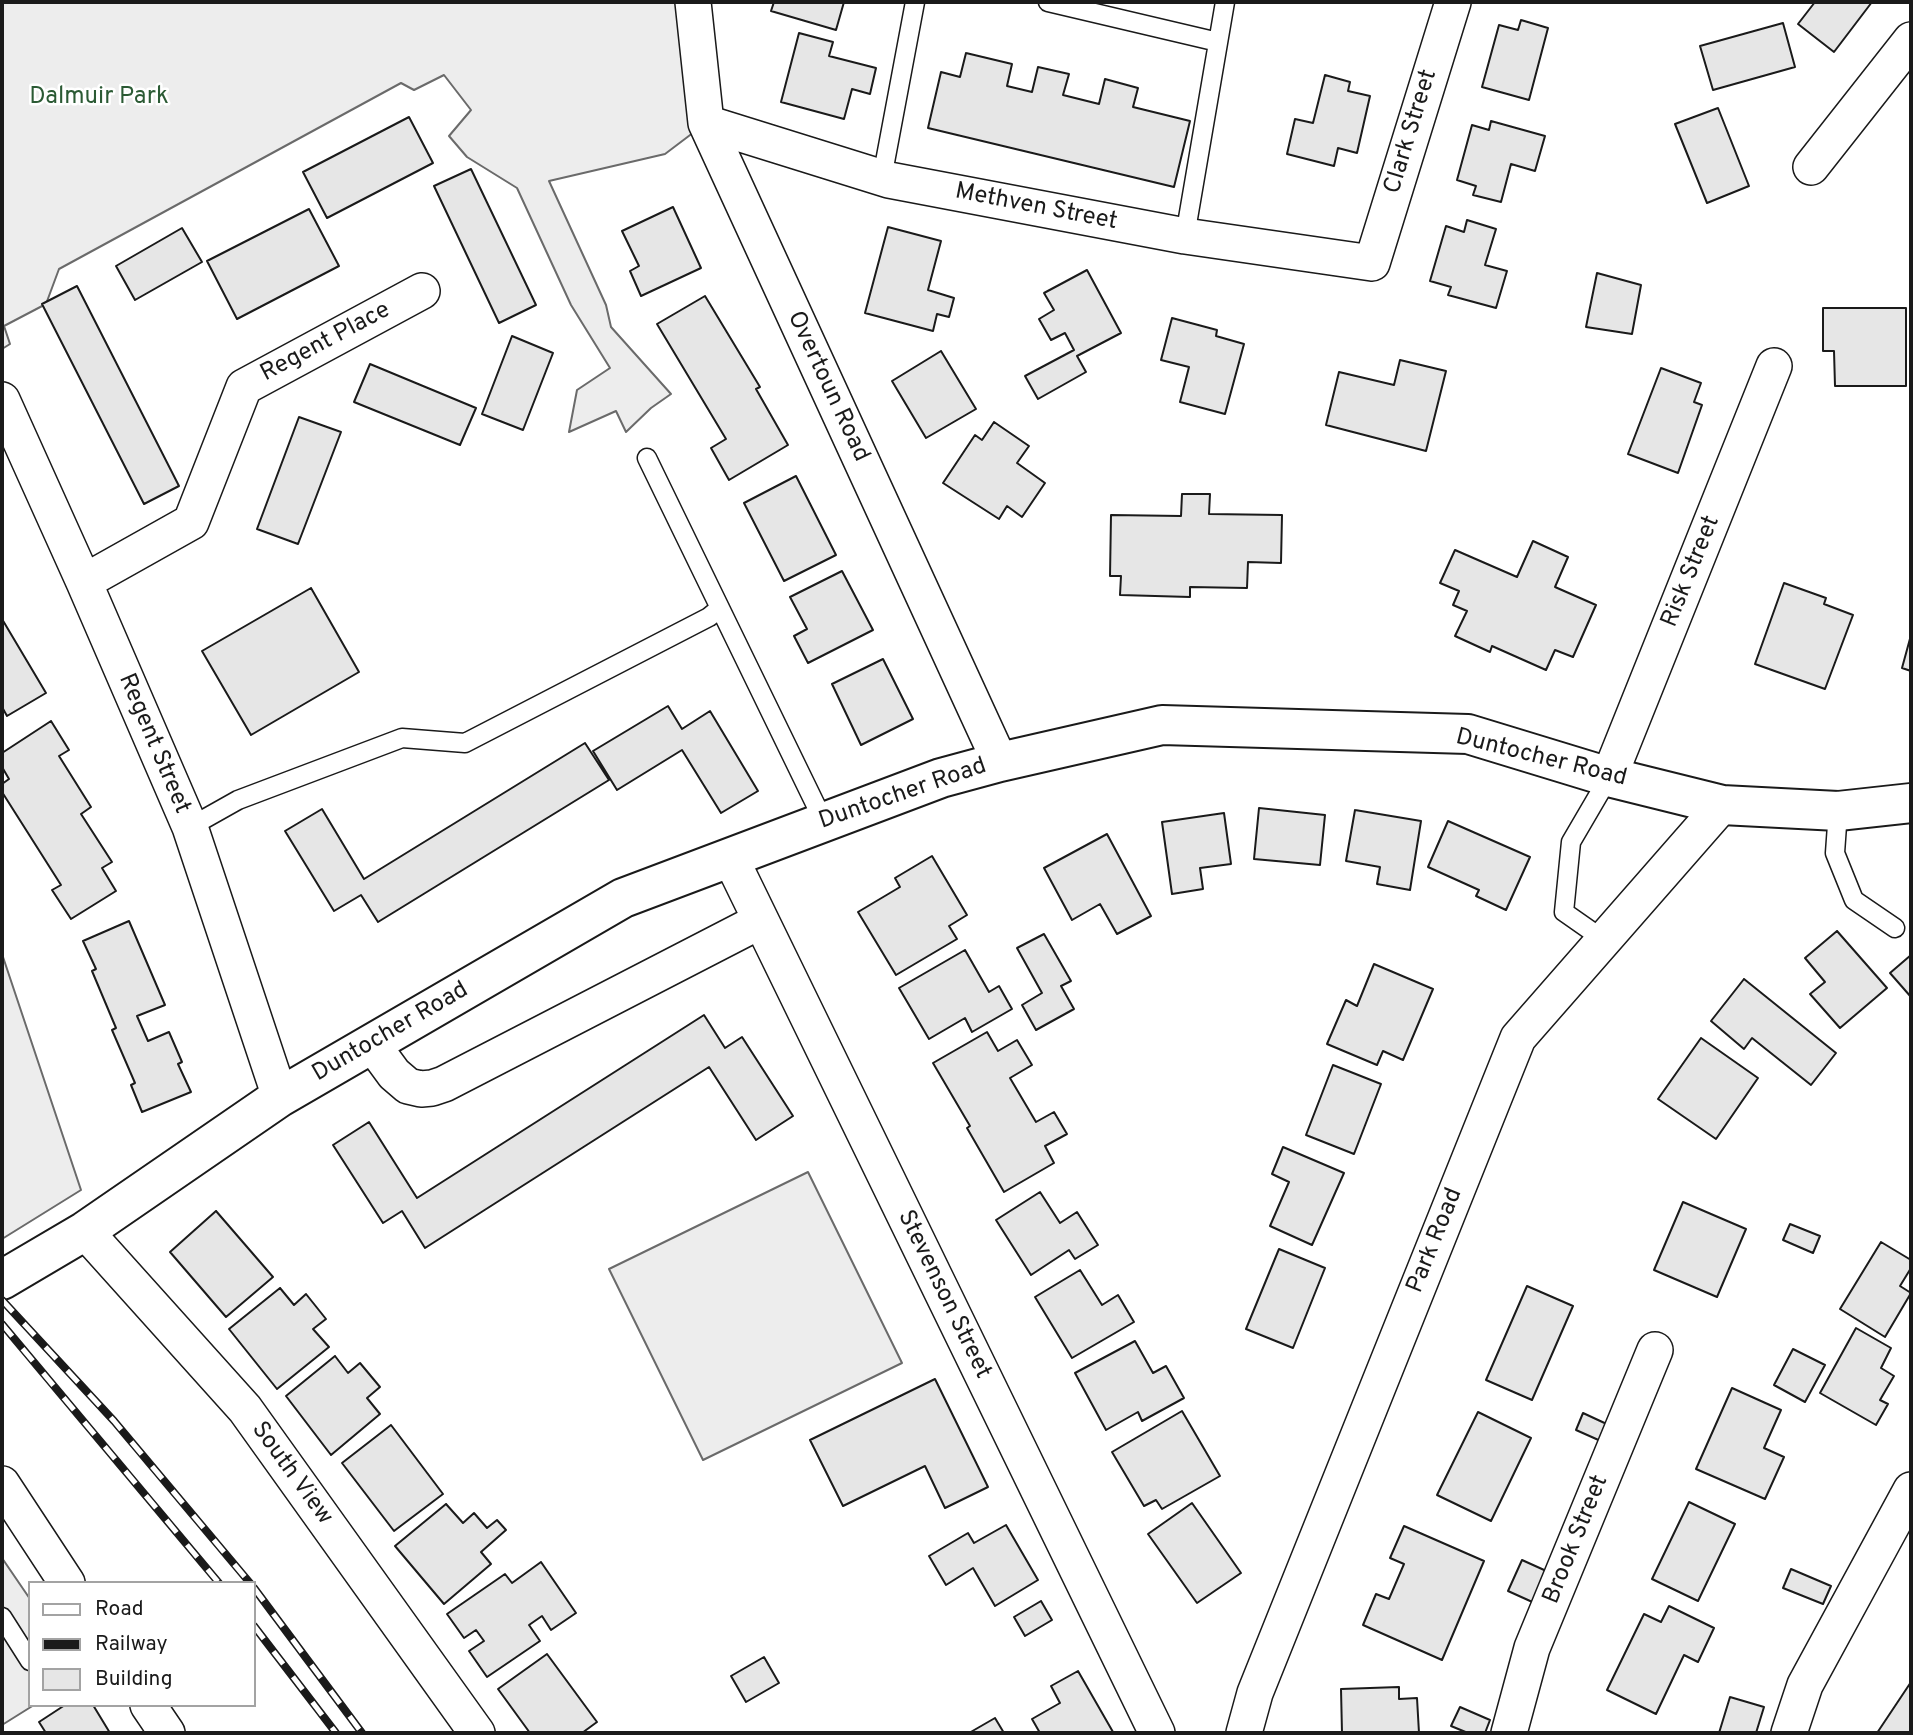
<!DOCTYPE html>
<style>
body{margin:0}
#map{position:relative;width:1913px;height:1735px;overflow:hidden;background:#fff;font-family:Overpass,sans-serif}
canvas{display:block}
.frame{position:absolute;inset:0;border:4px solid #1a1a1a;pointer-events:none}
.legend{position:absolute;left:28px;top:1581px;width:228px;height:126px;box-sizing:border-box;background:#fff;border:2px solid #a3a3a3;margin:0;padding:9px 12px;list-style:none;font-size:21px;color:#1a1a1a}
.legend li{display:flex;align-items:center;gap:14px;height:35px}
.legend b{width:35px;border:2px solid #a3a3a3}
</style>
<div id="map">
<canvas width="1913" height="1735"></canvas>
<div class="frame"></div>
<ul class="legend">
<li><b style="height:9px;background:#fff"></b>Road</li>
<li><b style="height:9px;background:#1a1a1a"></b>Railway</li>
<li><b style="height:19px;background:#e6e6e6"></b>Building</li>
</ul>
</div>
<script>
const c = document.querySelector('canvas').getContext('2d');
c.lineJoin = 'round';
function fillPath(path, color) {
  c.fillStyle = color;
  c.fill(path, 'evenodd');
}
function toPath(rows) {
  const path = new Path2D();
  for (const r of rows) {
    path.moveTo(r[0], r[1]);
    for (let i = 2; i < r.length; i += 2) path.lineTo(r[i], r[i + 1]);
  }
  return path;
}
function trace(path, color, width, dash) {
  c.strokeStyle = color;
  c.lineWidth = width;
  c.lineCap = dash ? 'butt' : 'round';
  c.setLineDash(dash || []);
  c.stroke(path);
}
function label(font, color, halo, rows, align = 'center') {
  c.font = font + ' Overpass,sans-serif';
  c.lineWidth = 5;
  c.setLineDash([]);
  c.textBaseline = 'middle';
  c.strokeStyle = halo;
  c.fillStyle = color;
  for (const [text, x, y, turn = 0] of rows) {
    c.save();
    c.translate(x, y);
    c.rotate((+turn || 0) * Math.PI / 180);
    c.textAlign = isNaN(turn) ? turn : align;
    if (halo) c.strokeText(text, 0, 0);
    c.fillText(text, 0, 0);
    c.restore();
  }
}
const built = toPath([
 [2,2,693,2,706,123,665,154,549,181,606,305,611,327,671,394,651,408,626,432,616,411,569,432,577,390,610,368,571,305,517,188,467,157,449,136,471,110,444,75,414,90,401,83,59,269,46,304,4,326,10,344,2,349,2,2],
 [2,954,81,1190,2,1239,2,954],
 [808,1172,902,1363,703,1460,609,1269,808,1172],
 [2,1558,30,1599,30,1705,34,1705,2,1725,2,1558]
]);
const building = toPath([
 [774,2,844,2,836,30,771,11,774,2],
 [1815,2,1872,2,1834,52,1798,24,1815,2],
 [1521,20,1548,28,1529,100,1482,87,1499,25,1518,30,1521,20],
 [1783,23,1795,67,1713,90,1700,46,1783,23],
 [799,33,833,42,829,56,876,68,870,94,852,89,844,119,781,102,799,33],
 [966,53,1012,64,1007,86,1032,92,1038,67,1069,74,1063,95,1099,104,1105,79,1138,88,1133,107,1190,121,1174,187,928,128,941,72,960,77,966,53],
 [1325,75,1350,82,1348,91,1370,96,1357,153,1338,148,1334,166,1287,154,1295,119,1313,123,1325,75],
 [1718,108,1749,186,1707,203,1675,124,1718,108],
 [409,117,433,163,327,218,303,172,409,117],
 [1491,121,1545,136,1535,171,1511,164,1501,202,1473,195,1476,186,1457,180,1472,125,1489,130,1491,121],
 [471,169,536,305,499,323,434,186,471,169],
 [673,207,701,268,641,296,630,271,639,266,622,231,673,207],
 [309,209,339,266,237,319,207,261,309,209],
 [1467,220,1496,229,1485,265,1507,271,1496,308,1448,295,1451,287,1430,281,1446,226,1464,232,1467,220],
 [888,227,941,241,928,290,954,298,949,317,937,314,933,331,865,313,888,227],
 [182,228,202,262,135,300,116,266,182,228],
 [1087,270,1121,333,1077,356,1086,372,1038,399,1025,376,1074,350,1065,333,1051,340,1039,319,1054,310,1044,293,1087,270],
 [1597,273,1641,285,1632,334,1586,327,1597,273],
 [77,286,179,486,144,504,42,304,77,286],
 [705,296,760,387,756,389,788,445,729,480,711,448,726,439,657,324,705,296],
 [1823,308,1906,308,1906,386,1835,386,1834,351,1823,351,1823,308],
 [1172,318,1217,330,1216,336,1244,344,1225,414,1180,402,1189,367,1161,360,1172,318],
 [512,336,553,353,523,430,482,414,512,336],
 [941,351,976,409,926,438,892,381,941,351],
 [1400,360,1446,371,1426,451,1326,425,1339,372,1394,385,1400,360],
 [370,364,476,408,460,445,354,402,370,364],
 [1661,368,1701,383,1694,402,1702,405,1678,473,1628,454,1661,368],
 [299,417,341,432,298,544,257,529,299,417],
 [994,422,1029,446,1017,463,1045,483,1022,517,1007,506,999,519,943,483,975,435,982,440,994,422],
 [796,476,836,555,784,581,744,503,796,476],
 [1182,494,1210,494,1209,514,1282,515,1281,563,1248,562,1247,588,1190,587,1190,597,1120,595,1121,576,1110,576,1111,515,1181,516,1182,494],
 [1533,541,1568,557,1555,587,1596,605,1573,657,1555,650,1546,670,1492,646,1490,652,1455,636,1467,611,1453,605,1459,591,1440,583,1455,550,1517,577,1533,541],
 [842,571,873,630,808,663,794,636,807,629,790,597,842,571],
 [1784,583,1826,598,1824,604,1853,615,1825,689,1755,664,1784,583],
 [311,588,359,672,251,735,202,651,311,588],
 [2,619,46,693,7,716,2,707,2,619],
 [1911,635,1911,671,1902,668,1911,635],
 [883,659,913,719,861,745,832,684,883,659],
 [668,706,682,729,710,711,758,791,721,813,682,750,617,790,593,751,668,706],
 [51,721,69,750,59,756,91,807,81,814,112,862,102,868,116,891,71,919,52,890,61,885,2,792,2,784,9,779,2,767,2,753,51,721],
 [585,743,609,780,378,922,361,895,334,911,285,831,322,809,364,879,585,743],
 [1259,808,1325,815,1320,865,1254,859,1259,808],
 [1355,810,1421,821,1410,890,1377,884,1380,867,1346,861,1355,810],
 [1224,813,1231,864,1200,868,1203,889,1172,894,1162,822,1224,813],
 [1448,821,1530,857,1506,910,1476,896,1479,890,1428,867,1448,821],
 [1107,834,1151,916,1117,934,1100,904,1072,920,1044,868,1107,834],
 [932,856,967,915,949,926,957,939,896,975,858,912,900,887,895,878,932,856],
 [129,921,165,1005,137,1016,148,1041,169,1032,182,1062,178,1064,191,1092,142,1112,131,1085,135,1083,112,1030,116,1028,92,971,96,969,83,941,129,921],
 [1837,931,1887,988,1840,1028,1810,994,1825,982,1805,958,1837,931],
 [1044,934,1071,981,1061,986,1074,1009,1036,1030,1022,1005,1042,993,1017,948,1044,934],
 [965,950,989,992,999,986,1012,1009,972,1032,965,1018,929,1039,899,988,965,950],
 [1911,955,1911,997,1890,973,1911,955],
 [1374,964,1433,989,1403,1060,1383,1051,1377,1065,1327,1044,1346,1000,1357,1006,1374,964],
 [1744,979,1836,1053,1811,1085,1752,1038,1744,1049,1711,1021,1744,979],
 [704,1015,725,1048,742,1037,793,1116,756,1140,709,1067,425,1248,402,1211,383,1223,333,1145,369,1122,417,1198,704,1015],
 [987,1032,998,1051,1017,1040,1032,1065,1010,1078,1036,1122,1054,1112,1067,1134,1045,1146,1054,1163,1004,1192,967,1128,970,1126,933,1063,987,1032],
 [1701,1038,1758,1078,1716,1139,1658,1099,1701,1038],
 [1333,1065,1381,1084,1354,1154,1306,1135,1333,1065],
 [1283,1147,1344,1173,1312,1245,1270,1226,1289,1182,1272,1174,1283,1147],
 [1040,1192,1060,1223,1077,1212,1098,1245,1075,1259,1069,1250,1031,1275,996,1220,1040,1192],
 [1683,1202,1746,1229,1717,1297,1654,1270,1683,1202],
 [216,1211,273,1277,226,1317,170,1252,216,1211],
 [1790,1224,1820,1236,1813,1253,1783,1240,1790,1224],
 [1881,1242,1911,1260,1911,1268,1900,1286,1911,1293,1885,1337,1840,1309,1881,1242],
 [1279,1249,1325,1268,1293,1348,1246,1329,1279,1249],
 [1080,1270,1102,1305,1118,1295,1134,1322,1072,1358,1035,1297,1080,1270],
 [1527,1286,1573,1306,1532,1400,1486,1380,1527,1286],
 [280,1288,294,1305,306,1294,326,1319,313,1329,329,1347,277,1389,229,1329,280,1288],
 [1856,1328,1891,1348,1881,1368,1894,1376,1880,1400,1888,1404,1876,1425,1820,1393,1856,1328],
 [1135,1341,1153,1373,1166,1366,1184,1398,1142,1421,1138,1412,1106,1430,1075,1373,1135,1341],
 [1793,1349,1825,1365,1805,1402,1774,1385,1793,1349],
 [335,1356,348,1373,360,1363,380,1387,367,1398,380,1414,331,1455,286,1396,335,1356],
 [935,1379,988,1487,945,1508,925,1466,843,1506,810,1440,935,1379],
 [1732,1388,1781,1410,1764,1448,1784,1457,1765,1499,1696,1469,1732,1388],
 [1182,1411,1220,1476,1162,1509,1156,1500,1144,1506,1112,1452,1182,1411],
 [1478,1412,1531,1438,1491,1521,1437,1495,1478,1412],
 [1583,1413,1611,1426,1603,1442,1576,1430,1583,1413],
 [391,1425,443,1494,394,1531,342,1463,391,1425],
 [1689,1502,1735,1524,1698,1601,1652,1579,1689,1502],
 [1192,1503,1241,1573,1197,1603,1148,1534,1192,1503],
 [446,1504,463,1523,474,1513,487,1528,497,1520,506,1530,481,1552,491,1564,444,1604,395,1546,446,1504],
 [1006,1525,1038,1580,995,1606,973,1568,946,1585,929,1556,968,1533,974,1543,1006,1525],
 [1404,1526,1484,1561,1442,1660,1363,1625,1376,1594,1389,1599,1404,1564,1390,1558,1404,1526],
 [1522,1560,1553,1574,1539,1605,1508,1591,1522,1560],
 [541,1562,576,1613,551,1630,542,1616,529,1625,540,1641,487,1677,469,1651,484,1641,476,1630,464,1638,447,1614,505,1574,512,1583,541,1562],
 [1791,1569,1831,1586,1823,1604,1783,1588,1791,1569],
 [1041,1601,1052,1620,1025,1636,1014,1617,1041,1601],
 [1669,1606,1714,1628,1698,1662,1684,1655,1656,1714,1607,1690,1644,1614,1661,1622,1669,1606],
 [547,1654,597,1722,582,1733,530,1733,498,1689,547,1654],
 [764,1657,779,1683,746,1702,731,1676,764,1657],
 [1078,1671,1113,1732,1040,1733,1032,1719,1060,1703,1051,1686,1078,1671],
 [1911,1682,1911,1733,1877,1733,1911,1682],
 [1399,1687,1399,1699,1417,1698,1419,1733,1342,1733,1341,1689,1399,1687],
 [1730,1697,1764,1707,1756,1733,1719,1733,1730,1697],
 [65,1705,93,1705,110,1733,46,1733,39,1722,65,1705],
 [1460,1707,1490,1720,1485,1733,1468,1733,1451,1726,1460,1707],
 [995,1718,1004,1733,969,1733,995,1718]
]);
const service = toPath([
 [1048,2,1218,42],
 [882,178,915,2],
 [1185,236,1225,2],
 [647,458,824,822],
 [1838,811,1835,853,1854,900,1895,928],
 [190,827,238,800,402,738,465,743,709,617,720,608],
 [1604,940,1564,912,1571,842,1609,777],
 [2,1617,30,1661]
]);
const minor = toPath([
 [693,2,706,123,1000,762],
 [706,123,889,180,1185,236,1372,263,1453,2],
 [1811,167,1911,40],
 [2,400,84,582,190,827,280,1097],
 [84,582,191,522,244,387,422,291],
 [1609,777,1774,366],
 [730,857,1157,1733],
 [372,1044,394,1074,408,1086,421,1089,432,1088,444,1084,760,921],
 [85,1231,245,1409,477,1733],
 [2,1484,67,1583],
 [148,1705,167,1733],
 [1244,1733,1255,1693,1518,1038,1722,805],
 [1509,1733,1532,1648,1655,1350],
 [1789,1733,1805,1685,1911,1490]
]);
const secondary = toPath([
 [2,1280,85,1231,280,1097,623,898,941,778,1000,762,1162,725,1468,734,1609,777,1722,805,1838,811,1911,803]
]);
const rail = toPath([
 [2,1300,114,1421,250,1583],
 [2,1324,219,1583],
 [254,1588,362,1733],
 [254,1626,336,1733]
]);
const parkNames = [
 ["Dalmuir Park",99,98]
];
const streetNames = [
 ["Clark Street",1412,132,-73],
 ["Methven Street",1036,208,11],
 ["Regent Place",326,343,-28],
 ["Overtoun Road",827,387,65],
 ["Risk Street",1692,572,-68],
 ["Regent Street",153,744,67],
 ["Duntocher Road",1541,759,14],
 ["Duntocher Road",903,795,-19],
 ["Duntocher Road",391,1033,-30],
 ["Park Road",1436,1241,-68],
 ["Stevenson Street",943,1295,64],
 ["South View",291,1474,54],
 ["Brook Street",1577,1540,-68]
];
fillPath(built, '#ededed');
trace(built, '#6a6a6a', 2);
fillPath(building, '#e6e6e6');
trace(building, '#1a1a1a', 2);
trace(service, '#1a1a1a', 21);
trace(minor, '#1a1a1a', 38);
trace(secondary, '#1a1a1a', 42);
trace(service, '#fff', 18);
trace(minor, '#fff', 35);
trace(secondary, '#fff', 38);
trace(rail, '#1a1a1a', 8);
trace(rail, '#fff', 5, [16]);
label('24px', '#2b5a34', '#fff', parkNames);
label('24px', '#1a1a1a', '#fff', streetNames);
</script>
